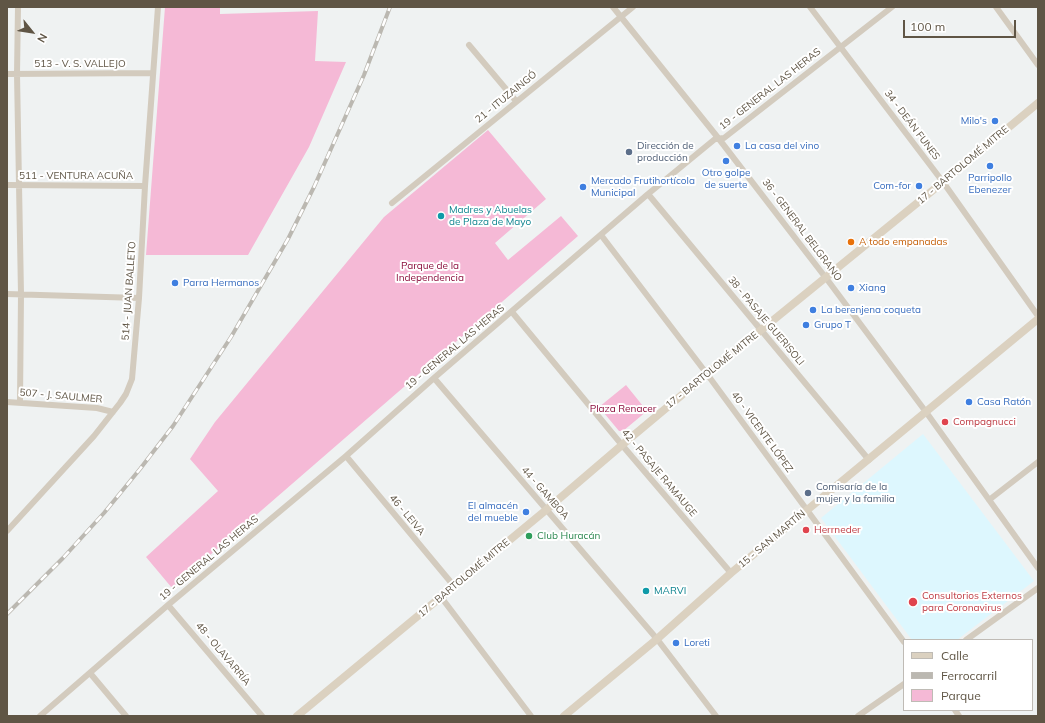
<!DOCTYPE html>
<meta charset="utf-8">
<style>
body{margin:0}
#map{position:relative;width:1045px;height:723px;overflow:hidden;background:#eff2f2;font-family:Mulish,sans-serif}
canvas{display:block}
.frame{position:absolute;inset:0;border:8px solid #5f5545;pointer-events:none}
.legend{position:absolute;left:903px;top:639px;width:130px;height:72px;box-sizing:border-box;background:#fff;border:1px solid #bfbbb5;margin:0;padding:5px 7px;list-style:none;font-size:12px;color:#5f5545}
.legend li{display:flex;align-items:center;gap:8px;height:20px}
.legend b{width:20px;border:1px solid #bfbbb5}
.north{position:absolute;left:12px;top:12px;width:40px;height:40px;-webkit-text-stroke:3px #fff;paint-order:stroke;rotate:120deg;font-size:11px;font-weight:700;line-height:16px;text-align:center;color:#5f5545}
.north::after{content:'';display:block;margin:auto;width:14px;height:18px;background:#5f5545;clip-path:polygon(50% 0,100% 100%,50% 72%,0 100%)}
.scale{position:absolute;left:903px;top:20px;width:113px;height:18px;box-sizing:border-box;border:2px solid #5f5545;border-top:0;padding-left:5px;font-size:12px;line-height:14px;white-space:nowrap;color:#5f5545;-webkit-text-stroke:3px #fff;paint-order:stroke}
</style>
<div id="map">
<canvas width="1045" height="723"></canvas>
<div class="frame"></div>
<ul class="legend">
<li><b style="height:5px;background:#dbd1c0"></b>Calle</li>
<li><b style="height:5px;background:#bbb8b1"></b>Ferrocarril</li>
<li><b style="height:11px;background:#f5b9d6"></b>Parque</li>
</ul>
<div class="north">N</div>
<div class="scale">100 m</div>
</div>
<script>
const c = document.querySelector('canvas').getContext('2d');
c.lineJoin = 'round';
function fillPath(path, color) {
  c.fillStyle = color;
  c.fill(path, 'evenodd');
}
function toPath(rows) {
  const path = new Path2D();
  for (const r of rows) {
    path.moveTo(r[0], r[1]);
    for (let i = 2; i < r.length; i += 2) path.lineTo(r[i], r[i + 1]);
  }
  return path;
}
function trace(path, color, width, dash) {
  c.strokeStyle = color;
  c.lineWidth = width;
  c.lineCap = dash ? 'butt' : 'round';
  c.setLineDash(dash || []);
  c.stroke(path);
}
function label(font, color, halo, rows, align = 'center') {
  c.font = font + ' Mulish,sans-serif';
  c.lineWidth = 4;
  c.setLineDash([]);
  c.textBaseline = 'middle';
  c.strokeStyle = halo;
  c.fillStyle = color;
  for (const [text, x, y, turn = 0] of rows) {
    c.save();
    c.translate(x, y);
    c.rotate((+turn || 0) * Math.PI / 180);
    c.textAlign = isNaN(turn) ? turn : align;
    if (halo) c.strokeText(text, 0, 0);
    c.fillText(text, 0, 0);
    c.restore();
  }
}
const medical = toPath([
 [923,434,1034,581,957,640,912,640,821,518]
]);
const green = toPath([
 [165,7,220,7,220,14,318,11,315,61,346,62,309,147,248,255,146,255],
 [488,130,546,199,495,243,508,260,561,216,578,236,172,588,146,557,218,491,190,459,215,422,384,217],
 [626,385,647,411,623,431,619,431,599,407]
]);
const street = toPath([
 [18,7,17,74,21,294,20,402],
 [613,7,719,139,829,282,926,412,1038,568],
 [810,7,943,182,1038,316],
 [996,7,1038,65],
 [469,45,516,101],
 [7,74,153,73],
 [7,185,145,186],
 [648,194,869,460],
 [392,203,633,7],
 [601,235,707,374,904,642],
 [7,294,139,298],
 [512,312,622,445,731,573],
 [434,378,657,639,716,716],
 [7,402,97,408,113,412],
 [346,456,454,586],
 [989,500,1038,462],
 [7,531,94,436,120,403,126,394,132,379,139,298,145,186,158,7],
 [441,597,531,716],
 [168,605,262,716],
 [966,640,1038,588],
 [90,673,126,716],
 [955,710,959,716],
 [40,716,168,605,346,456,434,378,648,194,715,139,724,138,892,7],
 [858,716,904,684]
]);
const secondary = toPath([
 [297,716,546,510,622,445,707,374,943,182,1038,103],
 [564,716,657,639,731,573,1038,319]
]);
const rail = toPath([
 [7,614,63,558,104,513,140,469,173,426,231,337,288,239,314,187,364,75,390,7]
]);
const markers = [
 [995,121,4,"#3f7fe0"],
 [737,146,4,"#3f7fe0"],
 [629,152,4,"#5c6f8a"],
 [726,161,4,"#3f7fe0"],
 [990,166,4,"#3f7fe0"],
 [919,186,4,"#3f7fe0"],
 [583,187,4,"#3f7fe0"],
 [441,216,4,"#0f9aa8"],
 [851,242,4,"#e8710a"],
 [175,283,4,"#3f7fe0"],
 [851,288,4,"#3f7fe0"],
 [813,310,4,"#3f7fe0"],
 [806,325,4,"#3f7fe0"],
 [969,402,4,"#3f7fe0"],
 [945,422,4,"#e0444e"],
 [808,493,4,"#5c6f8a"],
 [526,512,4,"#3f7fe0"],
 [806,530,4,"#e0444e"],
 [529,536,4,"#2e9e5b"],
 [646,591,4,"#0f9aa8"],
 [913,602,5,"#e0444e"],
 [676,643,4,"#3f7fe0"]
];
const streetNames = [
 ["513 - V. S. VALLEJO",80,64],
 ["19 - GENERAL LAS HERAS",770,89,-38],
 ["21 - ITUZAINGÓ",506,97,-39],
 ["34 - DEÁN FUNES",912,125,53],
 ["17 - BARTOLOMÉ MITRE",963,165,-40],
 ["511 - VENTURA ACUÑA",76,176],
 ["36 - GENERAL BELGRANO",802,230,53],
 ["514 - JUAN BALLETO",129,291,-86],
 ["38 - PASAJE GUERISOLI",766,321,50],
 ["19 - GENERAL LAS HERAS",455,347,-40],
 ["17 - BARTOLOMÉ MITRE",712,370,-39],
 ["507 - J. SAULMER",61,396,5],
 ["40 - VICENTE LÓPEZ",762,432,54],
 ["42 - PASAJE RAMAUGE",659,473,50],
 ["44 - GAMBOA",545,493,49],
 ["46 - LEIVA",407,515,50],
 ["15 - SAN MARTÍN",772,539,-40],
 ["19 - GENERAL LAS HERAS",209,558,-40],
 ["17 - BARTOLOMÉ MITRE",464,578,-40],
 ["48 - OLAVARRÍA",223,654,50]
];
const shopNames = [
 ["Milo's",987,121,"right"],
 ["La casa del vino",745,146],
 ["Otro golpe",726,173,"center"],
 ["de suerte",726,185,"center"],
 ["Parripollo",990,178,"center"],
 ["Ebenezer",990,190,"center"],
 ["Mercado Frutihortícola",591,181],
 ["Municipal",591,193],
 ["Com-for",911,186,"right"],
 ["Parra Hermanos",183,283],
 ["Xiang",859,288],
 ["La berenjena coqueta",821,310],
 ["Grupo T",814,325],
 ["Casa Ratón",977,402],
 ["El almacén",518,506,"right"],
 ["del mueble",518,518,"right"],
 ["Loreti",684,643]
];
const serviceNames = [
 ["Dirección de",637,146],
 ["producción",637,158],
 ["Comisaría de la",816,487],
 ["mujer y la familia",816,499]
];
const cultureNames = [
 ["Madres y Abuelas",449,210],
 ["de Plaza de Mayo",449,222],
 ["MARVI",654,591]
];
const foodNames = [
 ["A todo empanadas",859,242]
];
const parkNames = [
 ["Parque de la",430,266],
 ["Independencia",430,278],
 ["Plaza Renacer",623,409]
];
const healthNames = [
 ["Compagnucci",953,422],
 ["Herrneder",814,530],
 ["Consultorios Externos",922,596],
 ["para Coronavirus",922,608]
];
const leisureNames = [
 ["Club Huracán",537,536]
];
fillPath(medical, '#ddf7fe');
fillPath(green, '#f5b9d6');
trace(street, '#d3cbbe', 6);
trace(secondary, '#dbd1c0', 8);
trace(rail, '#bbb8b1', 4);
trace(rail, '#fff', 2.5, [8]);
for (const [x, y, r, color] of markers) {
  const dot = new Path2D();
  dot.arc(x, y, r, 0, 2 * Math.PI);
  c.fillStyle = color;
  c.fill(dot);
  trace(dot, '#fff', 1.5);
}
label('10px', '#5f5545', '#fff', streetNames);
label('10px', '#366cbe', '#fff', shopNames, 'left');
label('10px', '#4e5e75', '#fff', serviceNames, 'left');
label('10px', '#0d838f', '#fff', cultureNames, 'left');
label('10px', '#c56008', '#fff', foodNames, 'left');
label('10px', '#8a0c3b', '#fff', parkNames);
label('10px', '#be3a42', '#fff', healthNames, 'left');
label('10px', '#27864d', '#fff', leisureNames, 'left');
</script>
